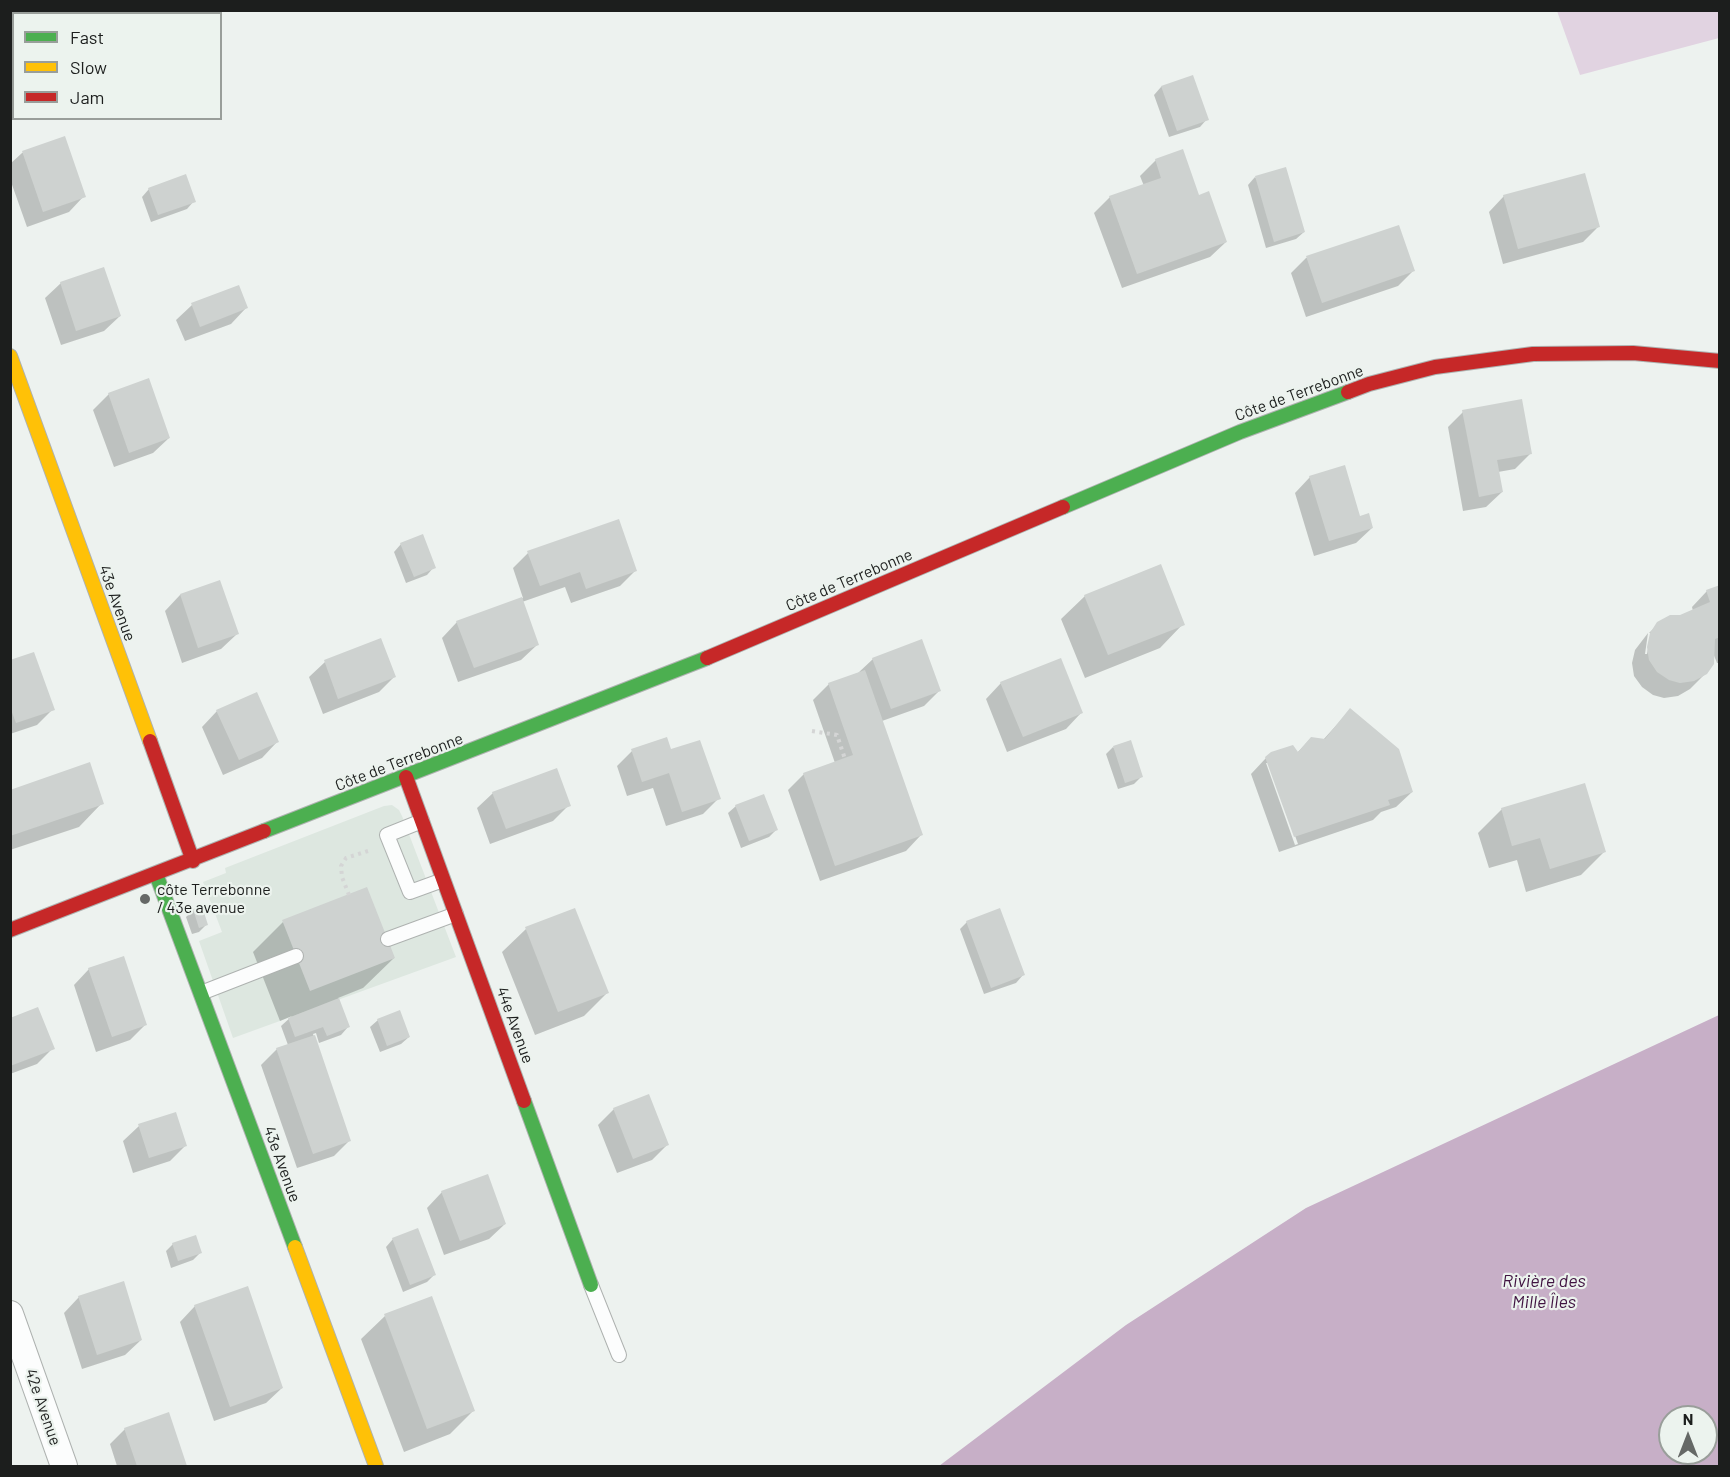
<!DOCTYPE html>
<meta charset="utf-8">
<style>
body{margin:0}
#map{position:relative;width:1730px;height:1477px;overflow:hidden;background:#edf2ef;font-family:Barlow,sans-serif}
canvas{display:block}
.frame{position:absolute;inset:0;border:12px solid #1c1e1d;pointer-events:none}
.legend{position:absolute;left:12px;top:12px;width:210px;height:108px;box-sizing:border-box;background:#ecf3ee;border:2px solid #999e9a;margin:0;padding:8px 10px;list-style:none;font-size:18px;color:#1c1e1d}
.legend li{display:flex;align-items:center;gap:12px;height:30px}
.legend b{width:30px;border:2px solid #999e9a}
.north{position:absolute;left:1658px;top:1405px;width:60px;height:60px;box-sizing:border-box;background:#ecf3ee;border:2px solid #999e9a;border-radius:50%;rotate:0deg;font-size:16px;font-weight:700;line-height:24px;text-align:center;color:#1c1e1d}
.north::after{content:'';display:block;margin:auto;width:21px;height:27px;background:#656866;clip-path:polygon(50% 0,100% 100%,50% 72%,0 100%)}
</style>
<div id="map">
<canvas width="1730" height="1477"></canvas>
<div class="frame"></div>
<ul class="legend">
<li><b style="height:8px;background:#4caf50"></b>Fast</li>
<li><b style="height:8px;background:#ffc107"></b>Slow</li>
<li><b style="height:8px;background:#c62828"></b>Jam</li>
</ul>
<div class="north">N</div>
</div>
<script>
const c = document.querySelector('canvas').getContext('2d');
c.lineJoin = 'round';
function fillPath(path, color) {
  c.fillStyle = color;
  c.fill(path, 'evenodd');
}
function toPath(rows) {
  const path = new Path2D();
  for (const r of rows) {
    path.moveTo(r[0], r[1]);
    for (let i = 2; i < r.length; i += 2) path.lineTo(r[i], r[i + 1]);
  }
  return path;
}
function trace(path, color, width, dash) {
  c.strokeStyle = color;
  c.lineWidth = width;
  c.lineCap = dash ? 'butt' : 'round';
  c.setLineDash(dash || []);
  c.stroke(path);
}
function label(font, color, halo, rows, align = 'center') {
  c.font = font + ' Barlow,sans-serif';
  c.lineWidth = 4.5;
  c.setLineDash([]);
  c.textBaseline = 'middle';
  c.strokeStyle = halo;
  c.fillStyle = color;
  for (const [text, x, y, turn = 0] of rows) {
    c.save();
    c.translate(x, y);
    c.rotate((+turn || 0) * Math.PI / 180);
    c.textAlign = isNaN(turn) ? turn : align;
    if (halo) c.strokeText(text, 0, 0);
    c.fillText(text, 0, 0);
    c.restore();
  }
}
const built = toPath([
 [392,805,399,810,402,816,456,957,233,1038,199,941,222,932,203,882,226,873,225,868,384,806]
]);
const green = toPath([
 [1557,11,1719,11,1719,38,1580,75]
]);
const water = toPath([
 [1719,1015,1719,1466,939,1466,1126,1325,1306,1208],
 [1670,1417,1706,1417,1706,1453,1670,1453]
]);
const shadow = toPath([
 [14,37,14,99,10,100,10,38],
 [1192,77,1207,119,1200,127,1169,137,1154,95,1161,87],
 [64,138,84,196,69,212,27,227,10,179,10,164,22,153],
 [1156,160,1198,196,1226,242,1210,257,1122,288,1094,213,1110,197,1144,186,1140,176],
 [1255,177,1304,232,1296,239,1266,248,1248,185],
 [149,189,194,201,187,209,151,222,142,197],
 [1504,196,1598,227,1583,242,1503,264,1489,212],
 [1398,227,1413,271,1398,286,1306,317,1291,273,1306,258],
 [61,283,120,316,104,331,61,345,45,298],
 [192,305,246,308,231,324,185,341,176,320],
 [109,394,169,438,153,453,114,467,93,410],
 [1463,412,1531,453,1515,469,1498,472,1502,492,1486,507,1463,511,1448,427],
 [1310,477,1372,528,1356,543,1314,556,1295,493],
 [401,544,434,567,427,575,406,583,394,552],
 [528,553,636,570,620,586,571,603,565,587,522,602,537,645,521,660,458,682,442,638,457,622,523,598,513,568],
 [219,582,237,634,221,649,182,663,165,611,180,595],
 [1720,587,1720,663,1717,663,1713,653,1706,673,1690,689,1678,696,1664,698,1653,695,1642,687,1634,676,1632,663,1635,650,1648,633,1645,654,1647,654,1651,633,1649,633,1658,624,1693,611,1692,607,1707,591],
 [1085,596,1183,624,1160,648,1085,678,1061,619],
 [873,659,939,691,924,706,882,721,921,835,906,851,820,881,788,790,804,774,835,763,813,700,829,684,858,673],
 [10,662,53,709,37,725,10,734],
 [325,662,394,677,379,692,323,714,309,677],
 [1001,683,1081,713,1066,729,1007,752,986,699],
 [1350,710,1412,792,1396,807,1381,812,1373,820,1279,852,1251,774,1266,758,1297,753,1311,738,1323,740],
 [1266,763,1269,763,1298,844,1295,845],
 [217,711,277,742,262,758,223,775,202,727],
 [1113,747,1142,776,1134,784,1118,789,1106,754],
 [632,751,670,751,719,798,703,814,666,826,653,788,627,796,617,766],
 [10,791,102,803,79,827,10,850],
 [493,793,569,805,553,821,490,844,477,808],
 [736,806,776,830,769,837,741,848,728,813],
 [1502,809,1604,852,1581,875,1526,892,1517,860,1489,868,1478,833],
 [193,910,207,924,199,932,192,934,186,917],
 [574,910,607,993,584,1016,535,1035,502,952,526,929],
 [283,922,394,958,363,988,338,998,348,1027,341,1035,319,1043,316,1033,313,1034,350,1140,334,1156,297,1168,261,1065,277,1049,288,1045,281,1026,292,1016,280,1021,253,952],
 [967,922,1023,975,1016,983,984,994,960,929],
 [89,969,145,1025,130,1040,96,1052,74,985],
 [10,1019,53,1048,37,1064,10,1074],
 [378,1020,409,1037,401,1044,380,1052,370,1027],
 [614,1109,667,1145,652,1160,617,1173,598,1125],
 [175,1114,185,1146,170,1161,133,1173,123,1141,139,1126],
 [442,1192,505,1224,489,1239,444,1255,427,1208],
 [393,1239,434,1275,427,1282,403,1292,386,1247],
 [173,1244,200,1253,193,1260,171,1268,166,1251],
 [79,1297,141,1340,125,1355,82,1369,64,1313],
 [195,1306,282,1388,266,1403,214,1421,180,1322],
 [385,1316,473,1411,450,1434,404,1452,361,1339],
 [168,1414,185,1466,117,1466,110,1444,125,1429]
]);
const building = toPath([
 [14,35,14,91,10,92,10,36],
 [1193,75,1209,120,1177,131,1161,86],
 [65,136,86,197,43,212,22,151],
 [1183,149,1199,195,1209,191,1227,242,1137,274,1109,196,1161,178,1155,159],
 [1286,167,1305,232,1274,242,1255,176],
 [1585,173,1600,227,1518,249,1503,195],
 [186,174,196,202,158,215,148,188],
 [1399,225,1415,271,1322,303,1306,256],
 [104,267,121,316,76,331,60,282],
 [239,285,248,308,200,327,191,303],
 [149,378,170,438,129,453,108,393],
 [1522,399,1532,454,1497,460,1503,492,1479,497,1462,410],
 [1345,465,1360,516,1369,513,1373,528,1329,541,1309,476],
 [619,519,637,571,586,589,580,572,540,586,527,551],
 [423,534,436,568,414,577,400,543],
 [1161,564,1185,625,1108,655,1084,595],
 [220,580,239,634,198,648,180,594],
 [1720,585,1720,637,1715,639,1714,664,1707,674,1694,681,1680,683,1669,680,1657,672,1649,660,1647,647,1650,633,1657,622,1670,615,1680,615,1710,602,1706,590],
 [522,597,539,645,474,668,456,621],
 [381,638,396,677,338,699,324,660],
 [922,639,941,691,891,709,872,658],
 [34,652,55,710,16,723,10,707,10,660],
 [1061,658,1083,713,1023,737,1000,682],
 [865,670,923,835,835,866,803,773,853,755,828,683],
 [257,692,279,742,239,760,216,710],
 [1350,708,1399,749,1413,792,1388,800,1390,805,1294,837,1265,757,1271,752,1293,745,1298,752,1311,737,1325,739],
 [667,737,671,749,700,740,721,799,682,812,669,773,642,782,631,749],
 [1131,740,1143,777,1125,783,1113,746],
 [90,762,104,804,10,836,10,790],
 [557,768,571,806,506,829,492,792],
 [1585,783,1606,852,1550,869,1540,838,1512,846,1501,808],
 [764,794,778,830,749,841,735,805],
 [367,887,395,958,310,991,282,920],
 [202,906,208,925,199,928,193,909],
 [575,908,609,993,558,1012,525,927],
 [1000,908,1025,975,991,988,966,921],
 [124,956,147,1025,112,1037,88,968],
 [339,998,350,1027,327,1036,323,1027,295,1037,288,1018],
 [38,1007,55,1049,10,1066,10,1018],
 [400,1010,410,1037,387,1046,377,1019],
 [315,1035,351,1141,313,1154,276,1048],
 [649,1094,669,1145,633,1159,613,1108],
 [176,1112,187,1146,149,1158,138,1124],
 [488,1174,506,1224,460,1241,441,1191],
 [418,1228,436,1275,410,1285,392,1238],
 [196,1235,202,1253,178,1261,172,1243],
 [124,1281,142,1340,97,1355,78,1296],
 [248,1286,283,1388,230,1407,194,1305],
 [432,1296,475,1411,427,1429,384,1314],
 [169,1412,187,1466,137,1466,124,1428]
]);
const path = toPath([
 [812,731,837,735,845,759],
 [349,895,342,877,341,866,346,858,368,851]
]);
const lane = toPath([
 [422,821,387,835,410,892,443,880],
 [388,939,456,914],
 [201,993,296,956],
 [591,1285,619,1355]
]);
const street = toPath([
 [10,1314,64,1466]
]);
const fast = toPath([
 [1063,507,1240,432,1348,392],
 [264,831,707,658],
 [156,874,295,1247],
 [524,1101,591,1285]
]);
const slow = toPath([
 [10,356,150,741],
 [295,1247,376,1466]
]);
const jam = toPath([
 [1348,392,1369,384,1435,367,1533,354,1633,353,1720,361],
 [707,658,1063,507],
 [150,741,193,861],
 [406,777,524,1101],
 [10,930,264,831]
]);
const markers = [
 [145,899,6,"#656866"]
];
const streetNames = [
 ["Côte de Terrebonne",1299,393,-20],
 ["Côte de Terrebonne",849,580,-23],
 ["43e Avenue",117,603,70],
 ["Côte de Terrebonne",399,762,-21],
 ["44e Avenue",515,1025,70],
 ["43e Avenue",282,1164,70],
 ["42e Avenue",43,1407,71]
];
const poiNames = [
 ["côte Terrebonne",157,890],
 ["/ 43e avenue",157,908]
];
const waterNames = [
 ["Rivière des",1544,1281],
 ["Mille Îles",1544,1302]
];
fillPath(built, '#dde7e0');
fillPath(green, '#e1d3e1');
fillPath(water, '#c7afc7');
fillPath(shadow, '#0003');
fillPath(building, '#ced2d0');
trace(lane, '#aeb2b0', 16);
trace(street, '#aeb2b0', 28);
trace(fast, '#aeb2b0', 16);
trace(slow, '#aeb2b0', 16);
trace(jam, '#aeb2b0', 16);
trace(path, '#d4d5d5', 4, [3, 4.5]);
trace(lane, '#fcfdfd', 14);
trace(street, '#fcfdfd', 26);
trace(fast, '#4caf50', 14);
trace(slow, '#ffc107', 14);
trace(jam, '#c62828', 14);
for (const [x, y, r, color] of markers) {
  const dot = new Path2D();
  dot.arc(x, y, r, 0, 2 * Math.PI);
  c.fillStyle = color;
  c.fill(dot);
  trace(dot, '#ecf3ee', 2);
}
label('16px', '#1c1e1d', '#ecf3ee', streetNames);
label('16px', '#1c1e1d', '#ecf3ee', poiNames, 'left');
label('italic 18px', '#401341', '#ecf3ee', waterNames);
</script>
